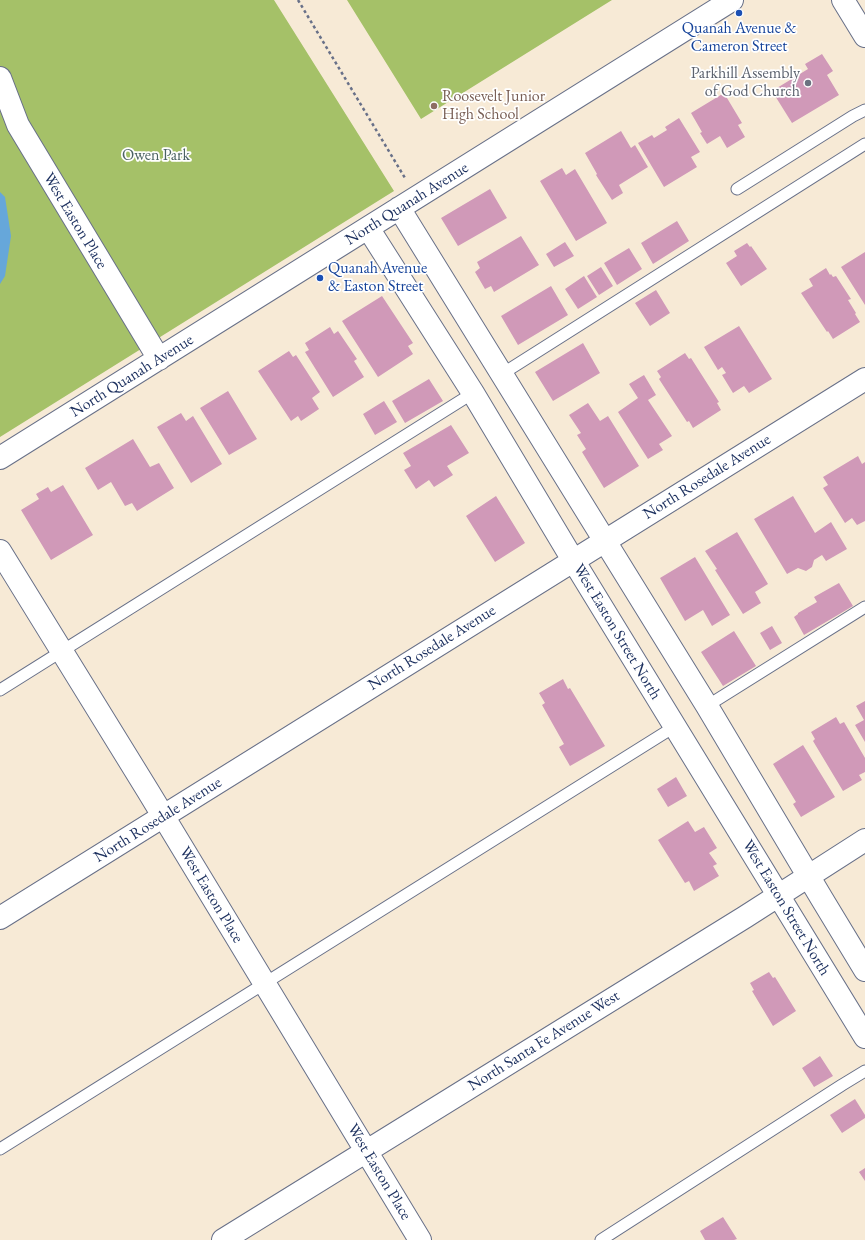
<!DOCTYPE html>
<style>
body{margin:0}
canvas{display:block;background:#f7ead6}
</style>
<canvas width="865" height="1240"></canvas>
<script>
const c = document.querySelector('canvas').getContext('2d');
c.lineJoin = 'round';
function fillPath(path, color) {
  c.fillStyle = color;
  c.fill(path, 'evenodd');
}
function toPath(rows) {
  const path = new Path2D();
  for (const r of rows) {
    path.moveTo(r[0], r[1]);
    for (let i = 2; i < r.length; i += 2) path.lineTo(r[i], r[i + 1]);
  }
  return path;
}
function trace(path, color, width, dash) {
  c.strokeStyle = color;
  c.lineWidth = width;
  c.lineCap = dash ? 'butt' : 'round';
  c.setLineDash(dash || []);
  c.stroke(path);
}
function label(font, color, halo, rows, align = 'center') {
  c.font = font + ' "EB Garamond",serif';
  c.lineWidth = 3.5;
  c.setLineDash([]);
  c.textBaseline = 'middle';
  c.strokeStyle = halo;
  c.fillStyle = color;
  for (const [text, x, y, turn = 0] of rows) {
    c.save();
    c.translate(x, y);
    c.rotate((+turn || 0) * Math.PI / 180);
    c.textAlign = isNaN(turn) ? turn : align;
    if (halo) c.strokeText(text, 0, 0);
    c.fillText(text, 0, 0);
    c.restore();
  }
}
const green = toPath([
 [0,0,274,0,394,191,0,437],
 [347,0,612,0,421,119]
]);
const water = toPath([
 [0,192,5,197,11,236,5,276,0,284]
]);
const building = toPath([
 [822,54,833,71,827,75,839,95,792,123,772,91,808,69,805,64],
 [724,93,742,123,738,125,745,137,727,148,720,136,707,144,700,133,702,132,691,113],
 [679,118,700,152,691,157,697,167,664,187,638,143,652,135,654,138,667,130,665,127],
 [621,131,631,148,635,145,648,167,619,185,623,193,612,200,596,175,597,174,585,153],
 [562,168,566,175,575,169,607,223,576,241,540,181],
 [490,189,507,218,458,246,441,218],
 [677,221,689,241,653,264,641,243],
 [521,236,539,265,494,292,491,286,485,289,475,272,480,268,477,262],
 [565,242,574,256,554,267,546,254],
 [747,243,750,247,751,246,767,269,741,286,726,263,737,256,734,251],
 [629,248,642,269,617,285,604,263],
 [865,252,865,305,841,267],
 [601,267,613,286,599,295,587,276],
 [826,268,830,275,831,274,833,277,836,276,851,299,848,300,856,313,855,314,860,322,833,339,828,331,827,332,801,293,813,286,809,279],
 [584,276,597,297,578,309,565,289],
 [551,286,568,315,518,345,501,316],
 [656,290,670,313,650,326,635,303],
 [382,296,413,343,408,346,413,354,378,377,342,321],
 [739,326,772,379,749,393,744,386,733,393,722,375,726,373,722,367,718,370,704,347],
 [330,327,334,334,338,331,357,359,354,361,364,377,333,397,305,352,309,350,305,343],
 [583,343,600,373,553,401,535,372],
 [289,351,293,357,296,355,320,392,312,398,319,409,301,421,298,416,291,421,258,371],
 [685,353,689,359,691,358,719,402,717,403,721,410,693,428,689,421,687,422,659,379,661,377,657,371],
 [644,375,656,395,648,400,672,436,659,444,663,450,648,459,618,412,638,398,629,384],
 [429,379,443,401,405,423,392,401],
 [228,391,257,439,229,455,200,408],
 [384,401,397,422,375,435,363,414],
 [588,403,600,421,608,416,639,466,604,488,582,452,586,449,577,435,581,433,569,415],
 [181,413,186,421,193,416,222,464,191,483,157,427],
 [451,425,469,453,447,466,453,475,434,487,429,480,416,489,404,470,411,466,403,453],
 [133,439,150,467,159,463,174,488,137,511,132,503,125,506,111,482,98,490,85,468],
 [858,456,862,464,865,462,865,521,857,525,852,518,845,523,823,488,828,485,823,477],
 [63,485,93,535,51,560,21,510,39,499,36,494,48,487,51,492],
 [496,496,525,543,495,562,466,516],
 [793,496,815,533,831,522,847,549,826,561,822,555,814,560,812,567,806,571,798,568,787,574,754,519],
 [737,532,768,584,755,592,761,603,743,614,715,570,717,569,705,551],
 [695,557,730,615,712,626,703,610,685,621,660,578],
 [839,583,853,606,804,635,794,617,798,614,798,613,817,602,814,597],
 [772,626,782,643,770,650,760,633],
 [734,631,756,666,723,686,701,652],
 [563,679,568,689,570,688,605,746,570,766,559,747,564,744,542,705,545,703,539,693],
 [865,701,865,742,855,725,864,720,856,706],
 [836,717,840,724,844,722,865,758,865,772,859,775,862,780,843,791,813,741,815,739,811,732],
 [803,745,835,797,801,817,793,804,796,802,773,764],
 [676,777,687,796,668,807,657,789],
 [688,821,695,832,704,827,717,848,709,853,717,864,713,866,719,876,694,891,689,881,685,883,658,840],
 [769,972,773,978,775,977,796,1011,773,1026,752,991,754,990,750,983],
 [820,1056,833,1076,814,1087,802,1068],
 [855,1099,865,1115,865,1118,842,1133,830,1115],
 [865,1168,865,1181,859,1172],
 [723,1217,737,1239,734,1240,705,1240,700,1231]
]);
const path = toPath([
 [298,0,405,178]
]);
const lane = toPath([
 [737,189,853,116,865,110],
 [502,374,865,144],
 [0,690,473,393],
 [707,706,865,607],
 [0,1149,674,727],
 [601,1240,842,1085,865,1071]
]);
const street = toPath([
 [843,0,865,36],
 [0,78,18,125,159,359],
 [399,208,707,706,822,899,865,970],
 [368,228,473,393,573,560,865,1037],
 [0,458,732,0],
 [0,551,148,791,420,1240],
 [0,918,865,379],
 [223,1240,745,917,865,840]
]);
const markers = [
 [739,13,4,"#1a4fb4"],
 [808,83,4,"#6b7280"],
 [434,106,4,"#8d6e63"],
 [320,278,4,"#1a4fb4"]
];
const transitNames = [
 ["Quanah Avenue &",739,29],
 ["Cameron Street",739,47],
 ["Quanah Avenue",328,269,"left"],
 ["& Easton Street",328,287,"left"]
];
const worshipNames = [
 ["Parkhill Assembly",800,74],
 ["of God Church",800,92]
];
const educationNames = [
 ["Roosevelt Junior",442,97],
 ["High School",442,115]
];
const parkNames = [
 ["Owen Park",156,156]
];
const streetNames = [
 ["North Quanah Avenue",407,204,-32],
 ["West Easton Place",75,221,59],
 ["North Quanah Avenue",132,376,-32],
 ["North Rosedale Avenue",707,477,-32],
 ["West Easton Street North",617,632,59],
 ["North Rosedale Avenue",432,648,-32],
 ["North Rosedale Avenue",158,820,-32],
 ["West Easton Place",211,895,59],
 ["West Easton Street North",786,908,59],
 ["North Santa Fe Avenue West",544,1041,-32],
 ["West Easton Place",379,1172,59]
];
fillPath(green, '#a5c168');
fillPath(water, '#66a7da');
fillPath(building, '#d099b8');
trace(lane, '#687088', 13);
trace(street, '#687088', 24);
trace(path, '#687088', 2.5, [3, 3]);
trace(lane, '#fff', 11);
trace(street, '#fff', 22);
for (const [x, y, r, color] of markers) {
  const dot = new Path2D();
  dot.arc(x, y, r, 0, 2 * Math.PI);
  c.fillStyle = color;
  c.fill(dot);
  trace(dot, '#fff', 1.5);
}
label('16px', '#164399', '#fff', transitNames);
label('16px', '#5b616d', '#fff', worshipNames, 'right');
label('16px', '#785e54', '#fff', educationNames, 'left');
label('16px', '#4b6262', '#fff', parkNames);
label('16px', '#1b2f5e', '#fff', streetNames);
</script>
